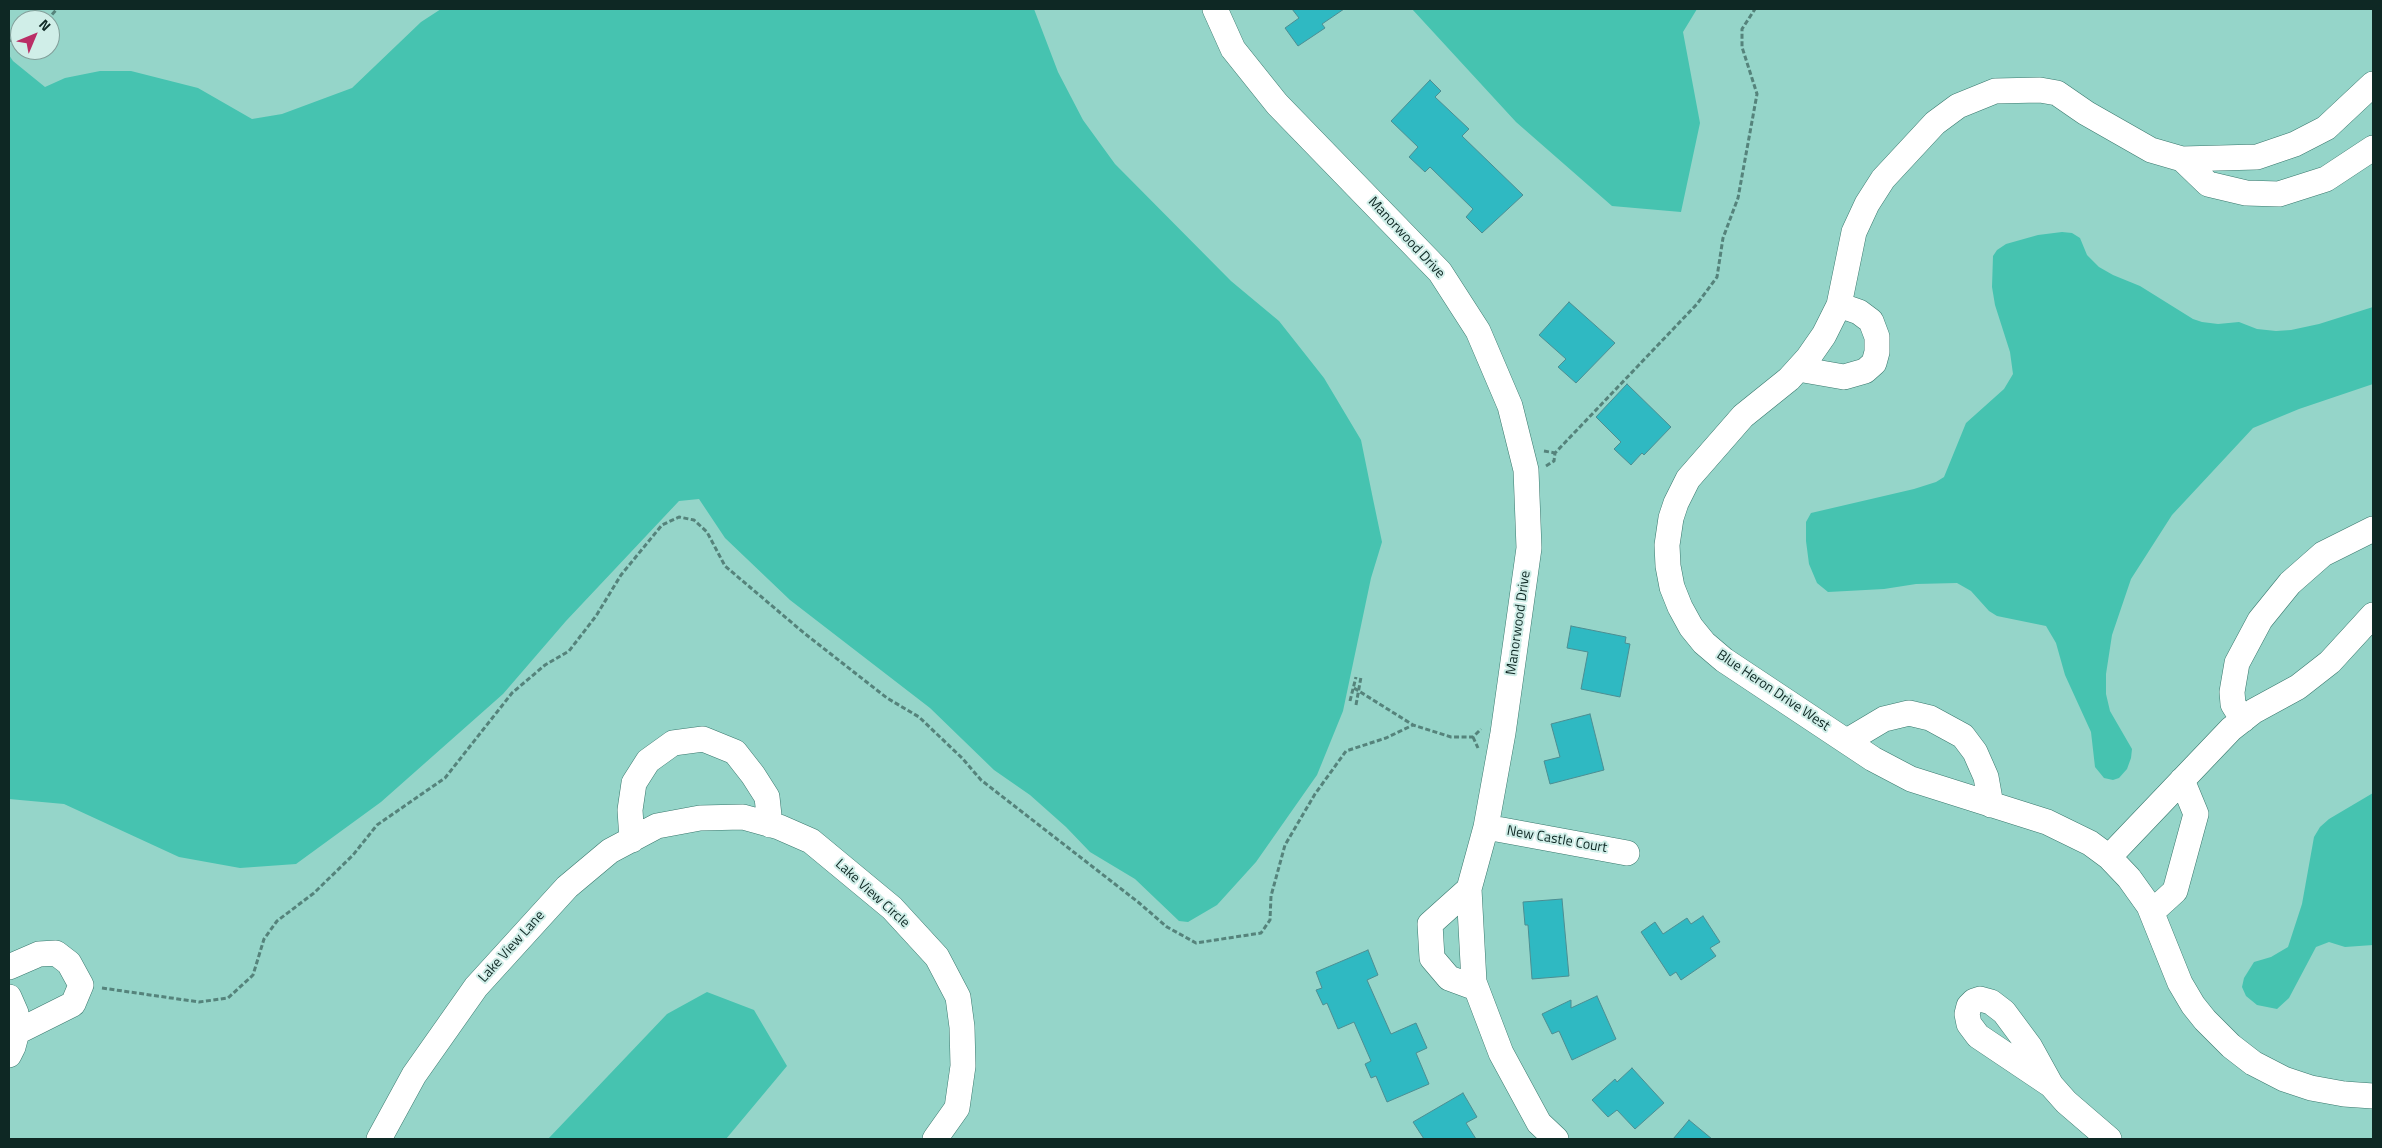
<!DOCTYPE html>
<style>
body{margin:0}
#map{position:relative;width:2382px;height:1148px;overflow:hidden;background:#95d5c9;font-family:"Titillium Web",sans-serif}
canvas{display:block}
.frame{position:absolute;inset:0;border:10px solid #0e2824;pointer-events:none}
.north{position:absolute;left:10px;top:10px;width:50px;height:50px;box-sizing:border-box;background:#d0eee8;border:1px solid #829f9a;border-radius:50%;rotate:45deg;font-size:14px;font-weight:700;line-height:20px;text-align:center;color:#0e2824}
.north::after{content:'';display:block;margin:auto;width:18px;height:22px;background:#ba2e66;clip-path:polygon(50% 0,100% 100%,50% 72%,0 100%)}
</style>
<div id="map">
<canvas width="2382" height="1148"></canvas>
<div class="frame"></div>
<div class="north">N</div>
</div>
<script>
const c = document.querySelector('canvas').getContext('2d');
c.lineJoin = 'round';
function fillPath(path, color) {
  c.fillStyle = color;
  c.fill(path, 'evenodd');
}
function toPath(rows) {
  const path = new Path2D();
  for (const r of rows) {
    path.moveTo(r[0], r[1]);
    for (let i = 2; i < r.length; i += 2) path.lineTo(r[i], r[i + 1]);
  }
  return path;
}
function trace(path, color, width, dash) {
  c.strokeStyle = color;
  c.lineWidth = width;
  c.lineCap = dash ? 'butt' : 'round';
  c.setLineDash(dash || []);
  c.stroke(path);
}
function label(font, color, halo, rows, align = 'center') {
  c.font = font + ' "Titillium Web",sans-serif';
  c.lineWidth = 4;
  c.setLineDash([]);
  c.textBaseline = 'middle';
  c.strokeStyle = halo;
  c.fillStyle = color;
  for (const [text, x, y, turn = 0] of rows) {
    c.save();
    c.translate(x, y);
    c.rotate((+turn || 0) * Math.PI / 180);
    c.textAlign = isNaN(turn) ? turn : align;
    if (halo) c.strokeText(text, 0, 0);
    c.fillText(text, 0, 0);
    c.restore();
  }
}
const water = toPath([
 [441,9,1034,9,1058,72,1083,120,1115,164,1231,281,1279,321,1324,378,1361,440,1373,499,1382,542,1371,578,1343,711,1317,775,1256,862,1217,905,1188,922,1179,921,1135,879,1090,852,1066,827,1030,795,994,770,930,708,790,600,725,538,699,499,679,501,566,621,503,694,381,802,296,864,240,868,179,857,64,804,9,799,9,55,13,61,45,87,65,78,100,71,131,71,198,88,252,119,282,114,352,88,421,22],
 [1412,9,1697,9,1683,32,1700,123,1681,212,1612,206,1516,122],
 [2062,232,2072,233,2080,238,2087,255,2099,267,2113,275,2140,286,2193,319,2202,322,2218,324,2239,322,2257,329,2276,331,2291,330,2319,324,2373,307,2373,384,2299,409,2253,428,2172,515,2131,579,2112,635,2106,674,2106,694,2110,711,2132,749,2131,758,2127,769,2119,778,2113,780,2104,778,2095,767,2091,732,2065,675,2056,643,2046,626,1997,616,1989,611,1971,591,1957,583,1916,584,1884,589,1828,592,1817,583,1809,564,1806,541,1806,522,1811,513,1914,489,1936,482,1944,477,1966,423,2004,389,2013,374,2010,352,1995,305,1992,287,1993,256,1997,250,2006,244,2038,235],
 [2373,793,2373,945,2345,947,2329,942,2316,947,2289,998,2277,1009,2257,1005,2246,996,2242,987,2244,978,2254,962,2271,957,2288,947,2302,904,2314,837,2320,827,2329,819],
 [707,992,754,1010,787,1066,726,1139,548,1139,667,1014]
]);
const building = toPath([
 [1292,9,1344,9,1322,24,1325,28,1298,46,1285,28,1299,18,1292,9],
 [1430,80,1441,91,1435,97,1469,129,1462,136,1523,195,1482,233,1466,217,1473,209,1430,167,1425,172,1409,157,1418,147,1391,121,1430,80],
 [1569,302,1615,343,1576,383,1558,367,1566,359,1539,335,1569,302],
 [1627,384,1671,427,1644,455,1642,453,1631,465,1614,449,1621,442,1596,417,1627,384],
 [1571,626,1626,637,1625,643,1630,644,1620,697,1581,689,1588,652,1567,648,1571,626],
 [1590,714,1604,770,1550,784,1544,761,1560,757,1551,724,1590,714],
 [1562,899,1569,976,1532,979,1528,925,1525,925,1523,902,1562,899],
 [1703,916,1720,942,1710,948,1716,956,1681,980,1676,972,1670,976,1641,932,1655,922,1663,934,1687,918,1691,924,1703,916],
 [1368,950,1378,975,1367,980,1391,1034,1416,1023,1427,1048,1416,1053,1429,1084,1387,1102,1376,1076,1371,1078,1365,1064,1371,1061,1354,1022,1338,1029,1327,1003,1323,1005,1316,990,1322,988,1316,972,1368,950],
 [1597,996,1616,1039,1572,1060,1559,1031,1552,1034,1542,1014,1571,1000,1571,1008,1597,996],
 [1632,1068,1664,1103,1635,1129,1617,1110,1608,1117,1592,1100,1615,1079,1617,1082,1632,1068],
 [1463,1093,1477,1117,1466,1123,1476,1139,1424,1139,1413,1122,1463,1093],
 [1689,1120,1712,1139,1673,1139,1689,1120]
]);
const path = toPath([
 [47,20,57,9],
 [9,41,20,36],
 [1544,451,1555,453],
 [1546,466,1554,461,1555,453,1697,304,1717,277,1723,238,1738,198,1757,94,1742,47,1742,29,1755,9],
 [1354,688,1413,725],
 [1350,701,1356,677],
 [1356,705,1361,677],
 [1473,737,1478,748],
 [102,988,199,1002,228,998,253,975,264,939,277,921,314,893,353,855,377,825,445,778,512,693,545,665,569,651,596,616,621,575,662,525,679,517,694,520,707,532,725,566,804,633,887,698,919,717,962,758,981,780,1138,902,1167,927,1196,943,1261,933,1270,920,1271,896,1285,845,1315,794,1346,751,1386,738,1413,725,1451,737,1473,737,1481,729]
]);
const minor = toPath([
 [1215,9,1233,49,1277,104,1440,272,1478,331,1510,406,1526,470,1529,548,1503,733,1486,827,1469,889,1474,982,1501,1053,1539,1123,1556,1139],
 [2373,84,2326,128,2295,144,2257,157,2182,159,2151,150,2086,113,2057,93,2040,90,1995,91,1958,106,1935,123,1883,179,1867,204,1854,232,1839,305,1824,335,1808,358,1789,379,1743,416,1688,479,1676,503,1671,518,1667,545,1668,566,1672,587,1680,607,1691,627,1704,643,1724,660,1873,759,1911,779,2047,822,2090,843,2109,857,2129,878,2149,906,2180,983,2193,1005,2205,1020,2231,1046,2253,1063,2284,1079,2311,1088,2344,1094,2373,1096],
 [2182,159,2208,184,2246,193,2279,194,2326,179,2373,148],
 [1798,369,1844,377,1865,371,1874,363,1877,352,1877,337,1871,321,1859,312,1839,305],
 [2243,720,2233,704,2232,692,2237,663,2260,620,2290,583,2323,554,2373,529],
 [1847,741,1884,719,1909,713,1930,718,1963,736,1975,752,1986,777,1991,805],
 [1486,827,1627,853],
 [632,840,630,810,634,783,648,761,673,743,703,739,735,752,753,775,767,797,770,825],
 [2109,857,2231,729,2254,711,2298,687,2330,662,2373,615],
 [1469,889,1430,924,1432,958,1449,978,1476,988],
 [2152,912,2175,891,2196,814,2182,780],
 [9,967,39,954,56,953,69,963,81,985,73,1004,17,1032],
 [9,997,16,1013,17,1032,13,1047,9,1055],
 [2051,1085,1978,1036,1969,1024,1967,1014,1969,1006,1974,1001,1980,999,1991,1002,2004,1012,2030,1047,2051,1085,2066,1102,2109,1139],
 [379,1139,414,1075,476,987,567,887,610,851,657,826,700,818,743,817,779,827,811,841,892,908,937,957,958,997,962,1027,963,1066,957,1108,935,1139]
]);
const streetNames = [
 ["Manorwood Drive",1406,238,47],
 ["Manorwood Drive",1519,623,-82],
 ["Blue Heron Drive West",1773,691,34],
 ["New Castle Court",1557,840,10],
 ["Lake View Circle",872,894,42],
 ["Lake View Lane",512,947,-48]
];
fillPath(water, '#46c3b0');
fillPath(building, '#2fb9c2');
trace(building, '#4c8e92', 1);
trace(minor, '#39786d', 26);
trace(path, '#55837b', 3, [5, 2.5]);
trace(minor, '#fff', 25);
label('14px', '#0e2824', '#d0eee8', streetNames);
</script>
